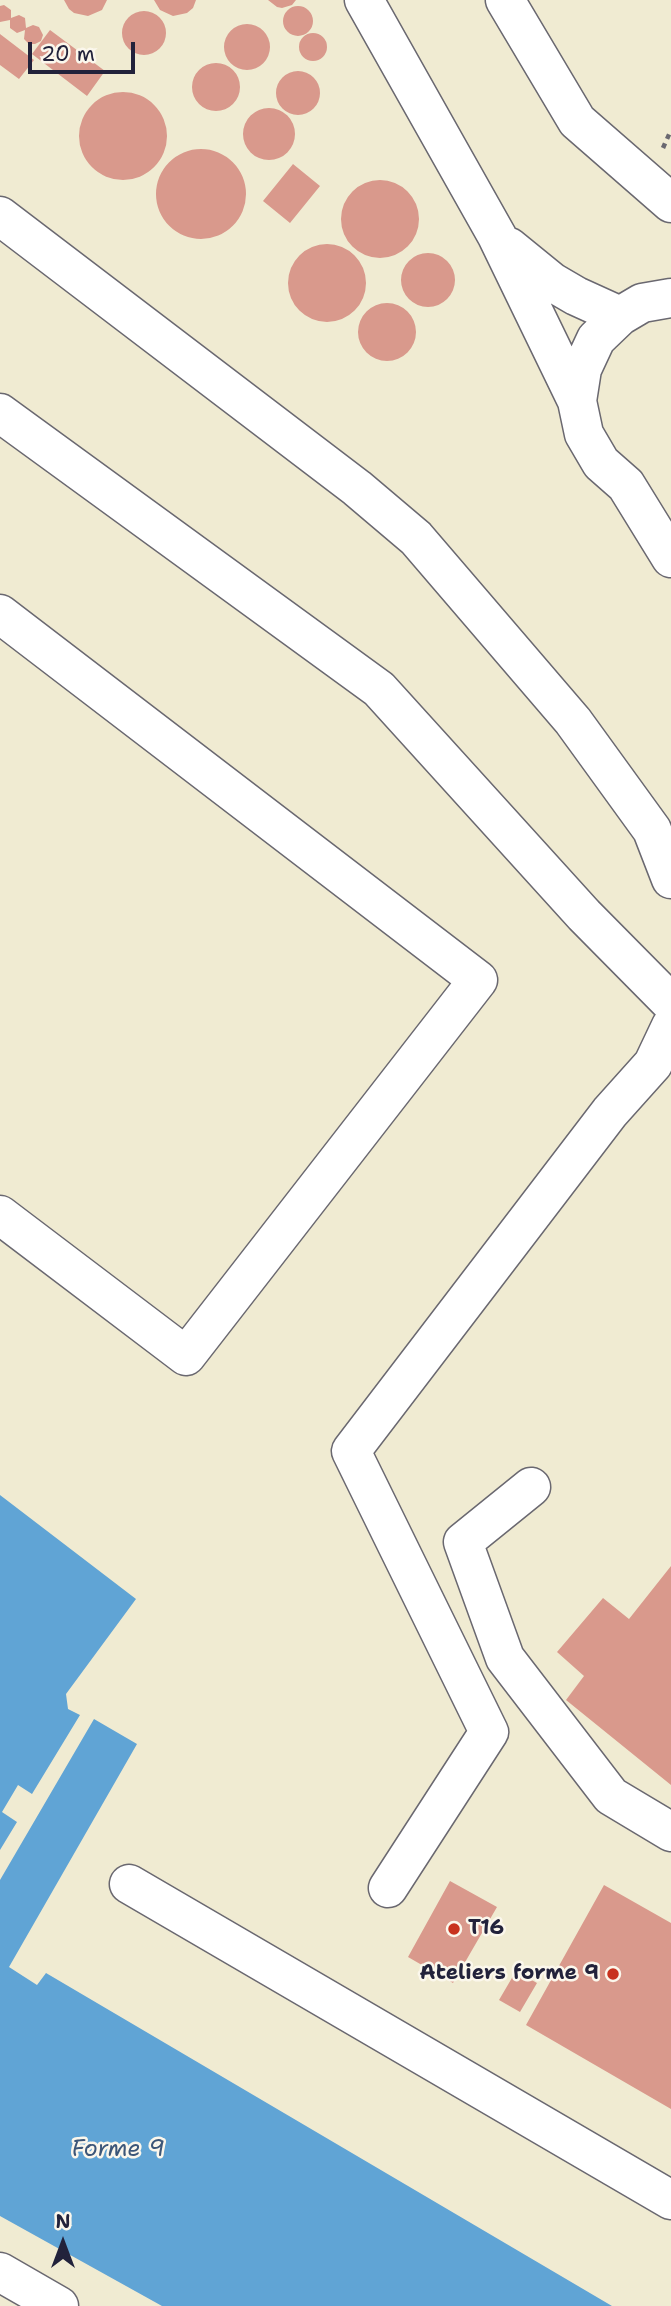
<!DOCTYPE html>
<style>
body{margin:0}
#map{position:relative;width:671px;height:2306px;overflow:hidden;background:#f0ebd2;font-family:"Shantell Sans",sans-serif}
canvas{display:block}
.north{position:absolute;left:28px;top:2208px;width:70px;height:70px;-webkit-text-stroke:5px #fbf7ec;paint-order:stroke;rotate:0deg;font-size:19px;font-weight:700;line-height:28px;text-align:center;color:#22223b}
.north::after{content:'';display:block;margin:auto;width:24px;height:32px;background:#22223b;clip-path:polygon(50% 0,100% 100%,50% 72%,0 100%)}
.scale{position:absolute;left:28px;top:42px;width:107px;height:32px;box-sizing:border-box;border:4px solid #22223b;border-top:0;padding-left:9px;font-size:21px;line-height:24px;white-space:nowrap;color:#22223b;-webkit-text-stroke:5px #fbf7ec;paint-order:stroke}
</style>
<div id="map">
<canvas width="671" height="2306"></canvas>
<div class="north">N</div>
<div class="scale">20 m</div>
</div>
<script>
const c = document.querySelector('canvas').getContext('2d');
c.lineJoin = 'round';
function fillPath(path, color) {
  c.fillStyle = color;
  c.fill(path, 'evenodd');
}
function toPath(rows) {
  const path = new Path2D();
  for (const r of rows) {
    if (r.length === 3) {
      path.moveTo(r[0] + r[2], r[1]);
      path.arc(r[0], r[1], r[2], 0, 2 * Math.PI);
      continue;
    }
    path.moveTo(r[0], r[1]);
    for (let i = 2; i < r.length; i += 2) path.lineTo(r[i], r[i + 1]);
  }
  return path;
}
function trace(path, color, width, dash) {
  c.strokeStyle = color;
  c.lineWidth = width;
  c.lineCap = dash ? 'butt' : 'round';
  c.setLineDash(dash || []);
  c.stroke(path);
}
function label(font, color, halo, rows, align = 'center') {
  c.font = font + ' "Shantell Sans",sans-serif';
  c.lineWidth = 5;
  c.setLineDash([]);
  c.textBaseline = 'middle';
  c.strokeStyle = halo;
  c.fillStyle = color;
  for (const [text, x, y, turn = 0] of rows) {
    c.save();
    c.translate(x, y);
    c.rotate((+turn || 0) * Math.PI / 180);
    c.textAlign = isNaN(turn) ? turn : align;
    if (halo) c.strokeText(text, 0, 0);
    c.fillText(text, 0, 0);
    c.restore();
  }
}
const water = toPath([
 [0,1495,136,1599,66,1694,68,1709,80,1715,32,1794,18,1785,2,1812,17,1822,0,1850],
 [94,1719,137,1744,9,1967,37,1985,46,1973,612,2306,162,2306,0,2216,0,1880]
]);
const building = toPath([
 [64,0,107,0,102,10,88,16,74,13,69,9],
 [154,0,196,0,193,8,187,13,173,16,160,10],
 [268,0,296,0,292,5,282,8,277,7],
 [4,5,11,10,11,18,19,15,25,18,26,28,33,25,39,27,43,35,41,41,35,44,29,44,24,39,25,30,17,33,10,28,10,20,0,22,0,6],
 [298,21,15],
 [144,33,22],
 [247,47,23],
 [50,30,105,71,87,96,32,54],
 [313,47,14],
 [0,34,34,60,19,79,0,65],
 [216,87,24],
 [298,93,22],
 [123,136,44],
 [269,134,26],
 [201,194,45],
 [293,164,320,186,290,223,263,201],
 [380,219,39],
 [327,283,39],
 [428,280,27],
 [387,332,29],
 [671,1566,671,1785,566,1700,584,1676,557,1652,603,1598,629,1619],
 [450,1881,497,1907,453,1983,408,1957],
 [604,1885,671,1923,671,2109,526,2025],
 [516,1971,537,1983,520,2012,499,2000]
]);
const path = toPath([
 [663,148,671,130]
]);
const minor = toPath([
 [364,0,497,236,577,401],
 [505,0,577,121,671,203],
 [0,216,357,488,416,538,573,721,652,830,671,879],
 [509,247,552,282,576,296,620,316],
 [671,298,642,303,620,316,596,339,582,369,577,401,584,434,601,463,626,485,671,558],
 [0,413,379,689,584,915,671,1003],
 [0,614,478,980,186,1356,0,1215],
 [531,1487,463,1542,505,1658,611,1796,671,1832],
 [129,1884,671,2200],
 [388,1888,489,1732,351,1451,610,1112,653,1064,671,1026],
 [0,2272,59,2306]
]);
const markers = [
 [454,1929,7,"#c8321e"],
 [613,1974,7,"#c8321e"]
];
const poiNames = [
 ["T16",468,1929],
 ["Ateliers forme 9",599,1974,"right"]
];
const waterNames = [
 ["Forme 9",118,2150]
];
fillPath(water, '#60a4d5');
fillPath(building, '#d9998c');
trace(minor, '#6a6870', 41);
trace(path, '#6a6870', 4.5, [5, 5]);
trace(minor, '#fff', 38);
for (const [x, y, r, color] of markers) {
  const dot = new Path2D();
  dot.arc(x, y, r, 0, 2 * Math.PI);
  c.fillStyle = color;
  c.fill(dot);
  trace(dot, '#fbf7ec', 2.5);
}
label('bold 21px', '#22223b', '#fbf7ec', poiNames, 'left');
label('italic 23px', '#3b5679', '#fbf7ec', waterNames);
</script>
